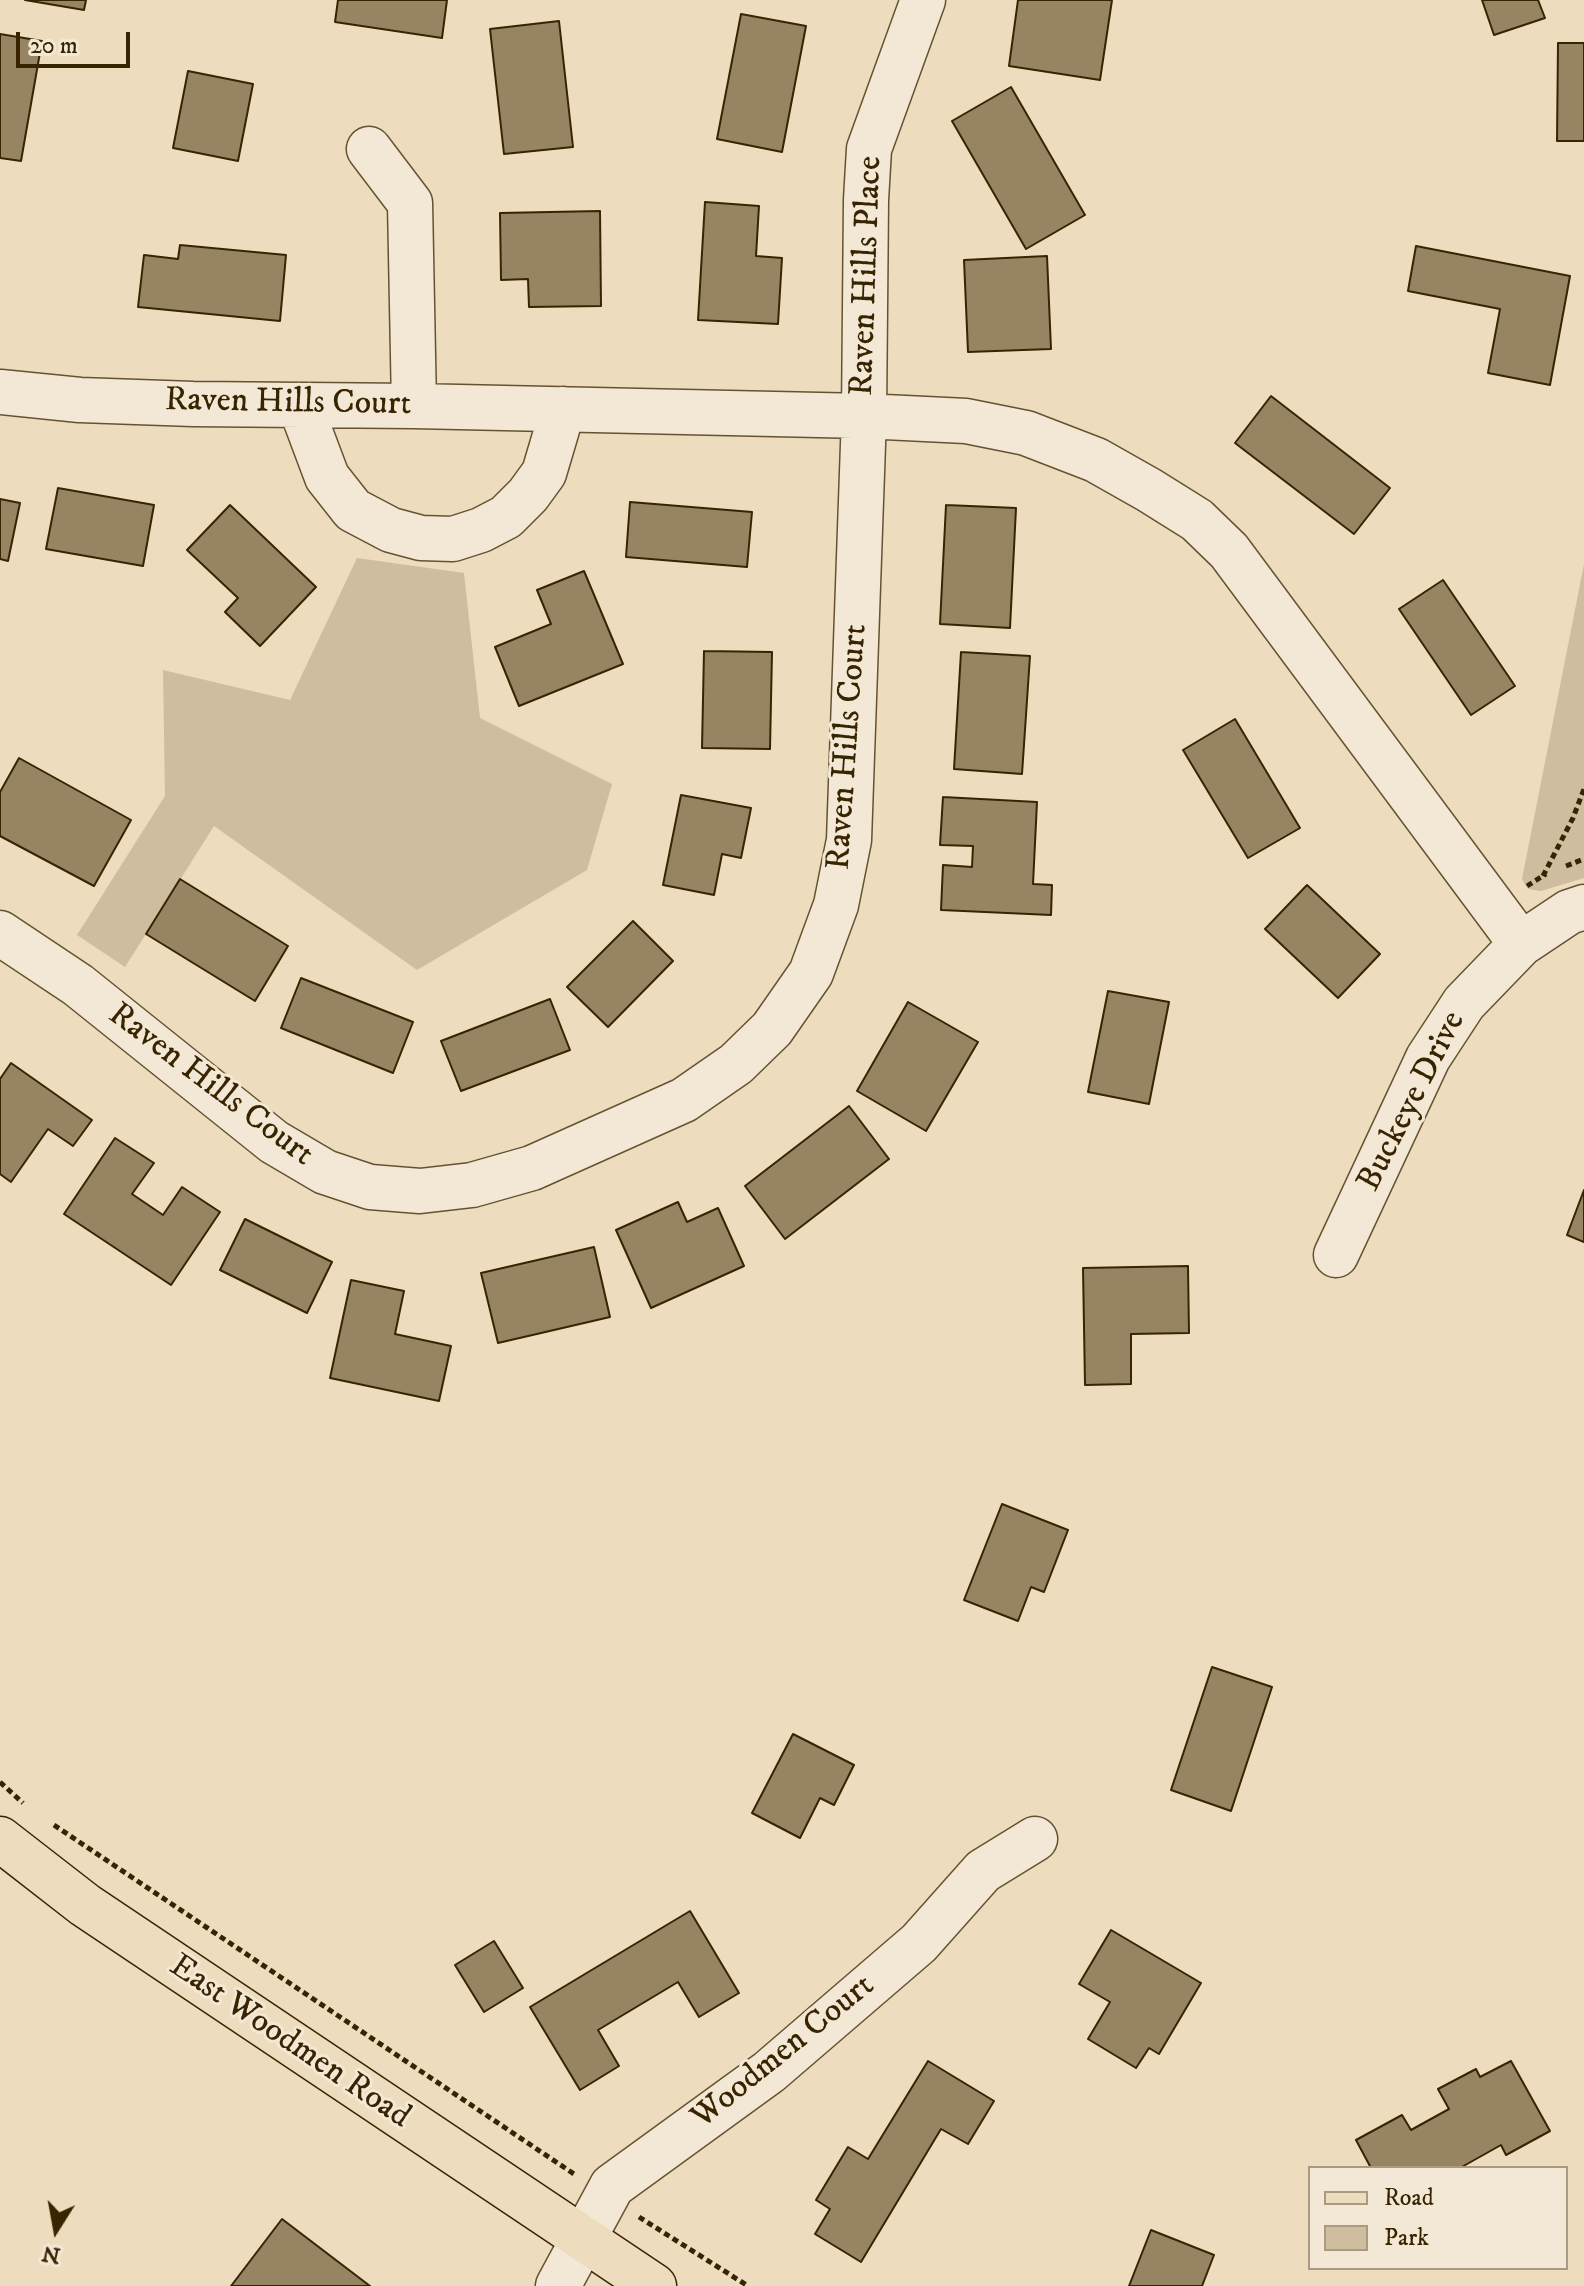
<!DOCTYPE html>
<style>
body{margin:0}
#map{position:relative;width:1584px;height:2286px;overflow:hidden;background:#eddcbe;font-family:"IM FELL DW Pica",serif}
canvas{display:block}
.legend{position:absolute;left:1308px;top:2166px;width:260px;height:104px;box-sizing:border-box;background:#f3e8d5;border:2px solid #a99a80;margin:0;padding:10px 14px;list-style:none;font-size:24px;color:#392401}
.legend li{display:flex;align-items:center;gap:16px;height:40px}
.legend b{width:40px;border:2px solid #a99a80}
.north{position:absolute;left:16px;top:2190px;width:80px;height:80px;-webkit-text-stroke:6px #f3e8d5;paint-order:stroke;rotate:191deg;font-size:22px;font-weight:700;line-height:32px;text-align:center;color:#392401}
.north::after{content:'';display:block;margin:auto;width:28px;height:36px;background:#392401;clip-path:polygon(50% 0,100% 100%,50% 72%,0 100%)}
.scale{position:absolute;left:16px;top:32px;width:114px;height:36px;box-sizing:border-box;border:4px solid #392401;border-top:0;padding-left:10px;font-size:24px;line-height:28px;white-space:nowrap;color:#392401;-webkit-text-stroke:6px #f3e8d5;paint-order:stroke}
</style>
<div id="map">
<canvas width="1584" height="2286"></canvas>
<ul class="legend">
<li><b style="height:10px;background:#eddcbe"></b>Road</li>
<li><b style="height:22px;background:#cebd9e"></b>Park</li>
</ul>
<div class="north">N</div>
<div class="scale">20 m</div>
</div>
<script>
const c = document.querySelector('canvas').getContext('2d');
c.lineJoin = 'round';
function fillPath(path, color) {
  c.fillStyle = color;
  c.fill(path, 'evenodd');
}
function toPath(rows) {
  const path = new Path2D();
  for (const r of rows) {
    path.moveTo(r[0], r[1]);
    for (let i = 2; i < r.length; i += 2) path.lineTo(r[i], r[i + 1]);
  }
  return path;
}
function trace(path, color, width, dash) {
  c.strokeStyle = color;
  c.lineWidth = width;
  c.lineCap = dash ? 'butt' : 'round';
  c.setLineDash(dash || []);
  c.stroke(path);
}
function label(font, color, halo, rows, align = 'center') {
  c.font = font + ' "IM FELL DW Pica",serif';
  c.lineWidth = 6;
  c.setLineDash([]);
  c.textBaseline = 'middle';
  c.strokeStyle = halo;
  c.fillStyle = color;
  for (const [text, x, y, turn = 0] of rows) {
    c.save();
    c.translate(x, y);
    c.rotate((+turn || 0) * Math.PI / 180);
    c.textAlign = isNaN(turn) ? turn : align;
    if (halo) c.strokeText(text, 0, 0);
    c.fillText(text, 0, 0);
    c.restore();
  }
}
const green = toPath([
 [357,558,464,573,480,718,612,784,587,870,417,970,214,826,125,967,77,935,165,796,163,670,290,700],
 [1584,564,1584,878,1541,891,1528,889,1522,879]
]);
const building = toPath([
 [25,0,86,0,84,10,25,0],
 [338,0,447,0,442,38,335,22,338,0],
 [1018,0,1112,0,1100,80,1009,66,1018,0],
 [1482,0,1538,0,1545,18,1494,35,1482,0],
 [741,14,806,26,782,152,717,139,741,14],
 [559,21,573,147,504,154,490,29,559,21],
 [0,34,42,41,21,161,0,158,0,34],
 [1558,43,1584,43,1584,141,1557,141,1558,43],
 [188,71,253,84,238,161,173,148,188,71],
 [1011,87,1085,215,1026,249,952,121,1011,87],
 [705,202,759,206,756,256,782,258,778,324,698,320,705,202],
 [600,211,601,306,529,307,528,279,501,280,500,213,600,211],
 [180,245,286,255,280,321,138,307,144,255,178,259,180,245],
 [1416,246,1570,276,1550,385,1488,373,1500,309,1408,291,1416,246],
 [1047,256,1051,349,968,352,964,260,1047,256],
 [1271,396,1390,488,1354,534,1235,443,1271,396],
 [58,488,154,505,143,566,46,549,58,488],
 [0,499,20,503,8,561,0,559,0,499],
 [630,502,752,512,747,567,626,557,630,502],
 [230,505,316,587,260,646,225,612,238,598,187,550,230,505],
 [946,505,1016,508,1010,628,940,624,946,505],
 [584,571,623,664,519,706,495,647,551,624,537,590,584,571],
 [1443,580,1515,686,1471,715,1399,609,1443,580],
 [704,651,772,652,770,749,702,748,704,651],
 [961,652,1030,656,1022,774,954,769,961,652],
 [1235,719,1300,828,1248,858,1183,750,1235,719],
 [19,758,131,820,94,886,0,836,0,792,19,758],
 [681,795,751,808,741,858,722,854,714,895,663,885,681,795],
 [943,797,1037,802,1033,884,1052,885,1051,915,941,910,943,865,972,867,973,846,940,845,943,797],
 [180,879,288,946,255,1001,146,934,180,879],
 [1307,885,1380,954,1338,998,1265,929,1307,885],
 [633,921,673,961,608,1027,567,987,633,921],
 [301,978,413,1022,393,1073,281,1028,301,978],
 [1108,991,1169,1002,1149,1104,1088,1092,1108,991],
 [550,999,570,1050,461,1091,441,1041,550,999],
 [908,1002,978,1042,926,1131,857,1091,908,1002],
 [11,1063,92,1120,73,1146,48,1129,11,1182,0,1174,0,1079,11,1063],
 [849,1106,889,1159,785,1239,745,1186,849,1106],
 [115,1138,154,1163,132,1194,163,1215,182,1187,220,1212,171,1285,64,1214,115,1138],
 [1584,1190,1584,1242,1567,1235,1584,1190],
 [678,1202,687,1222,718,1208,744,1266,651,1308,616,1230,678,1202],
 [245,1219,332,1262,307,1313,220,1270,245,1219],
 [594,1247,610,1317,498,1343,481,1273,594,1247],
 [1188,1266,1189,1333,1131,1334,1131,1384,1085,1385,1083,1268,1188,1266],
 [351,1280,404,1291,395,1334,451,1346,439,1401,330,1378,351,1280],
 [1002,1504,1068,1530,1044,1592,1031,1587,1018,1621,964,1600,1002,1504],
 [1212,1667,1272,1687,1231,1811,1171,1790,1212,1667],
 [793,1734,854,1765,834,1805,820,1798,800,1838,752,1813,793,1734],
 [690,1911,739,1993,699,2017,678,1982,598,2030,619,2066,580,2090,530,2007,690,1911],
 [1111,1930,1201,1983,1159,2054,1149,2048,1136,2068,1088,2039,1110,2002,1079,1984,1111,1930],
 [494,1941,523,1988,484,2012,455,1965,494,1941],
 [928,2061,994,2101,968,2144,941,2129,861,2262,815,2234,830,2209,816,2200,848,2147,868,2159,928,2061],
 [1511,2061,1550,2131,1506,2155,1501,2145,1460,2168,1371,2168,1356,2140,1402,2115,1411,2130,1449,2109,1438,2089,1476,2069,1480,2077,1511,2061],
 [282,2219,370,2286,231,2286,282,2219],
 [1151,2230,1214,2255,1202,2286,1129,2286,1151,2230]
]);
const path = toPath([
 [1566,866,1584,859],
 [1543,876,1573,818,1584,789],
 [1527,886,1546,874],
 [0,1782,23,1803],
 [54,1825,574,2174],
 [639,2217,748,2286]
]);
const minor = toPath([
 [369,149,410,203,414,406],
 [0,392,80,400,193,404,414,406,864,416,966,421,1026,433,1096,460,1149,490,1197,520,1229,551,1521,944],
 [300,405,327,477,353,510,391,530,421,538,453,539,481,530,506,517,528,495,544,473,563,409],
 [0,933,78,985,274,1142,325,1172,370,1187,420,1191,472,1185,532,1168,684,1100,736,1064,772,1029,811,973,836,905,849,840,864,416,866,200,869,149,923,0],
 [1336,1255,1428,1058,1464,1003,1521,944,1569,912,1584,907],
 [558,2286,612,2186,769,2072,919,1943,983,1871,1035,1839]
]);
const major = toPath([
 [0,1839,85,1905,654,2286]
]);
const streetNames = [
 ["Raven Hills Place",868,276,-88],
 ["Raven Hills Court",288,404,1],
 ["Raven Hills Court",849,747,-86],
 ["Raven Hills Court",210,1086,37],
 ["Buckeye Drive",1413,1102,-63],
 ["East Woodmen Road",289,2043,34],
 ["Woodmen Court",784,2053,-39]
];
fillPath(green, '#cebd9e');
fillPath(building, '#978463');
trace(building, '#392401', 2);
trace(minor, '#665230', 47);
trace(major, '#392401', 47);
trace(path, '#392401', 5, [6, 4]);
trace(minor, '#f3e8d5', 44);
trace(major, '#eddcbe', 44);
label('34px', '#392401', '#f3e8d5', streetNames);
</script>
